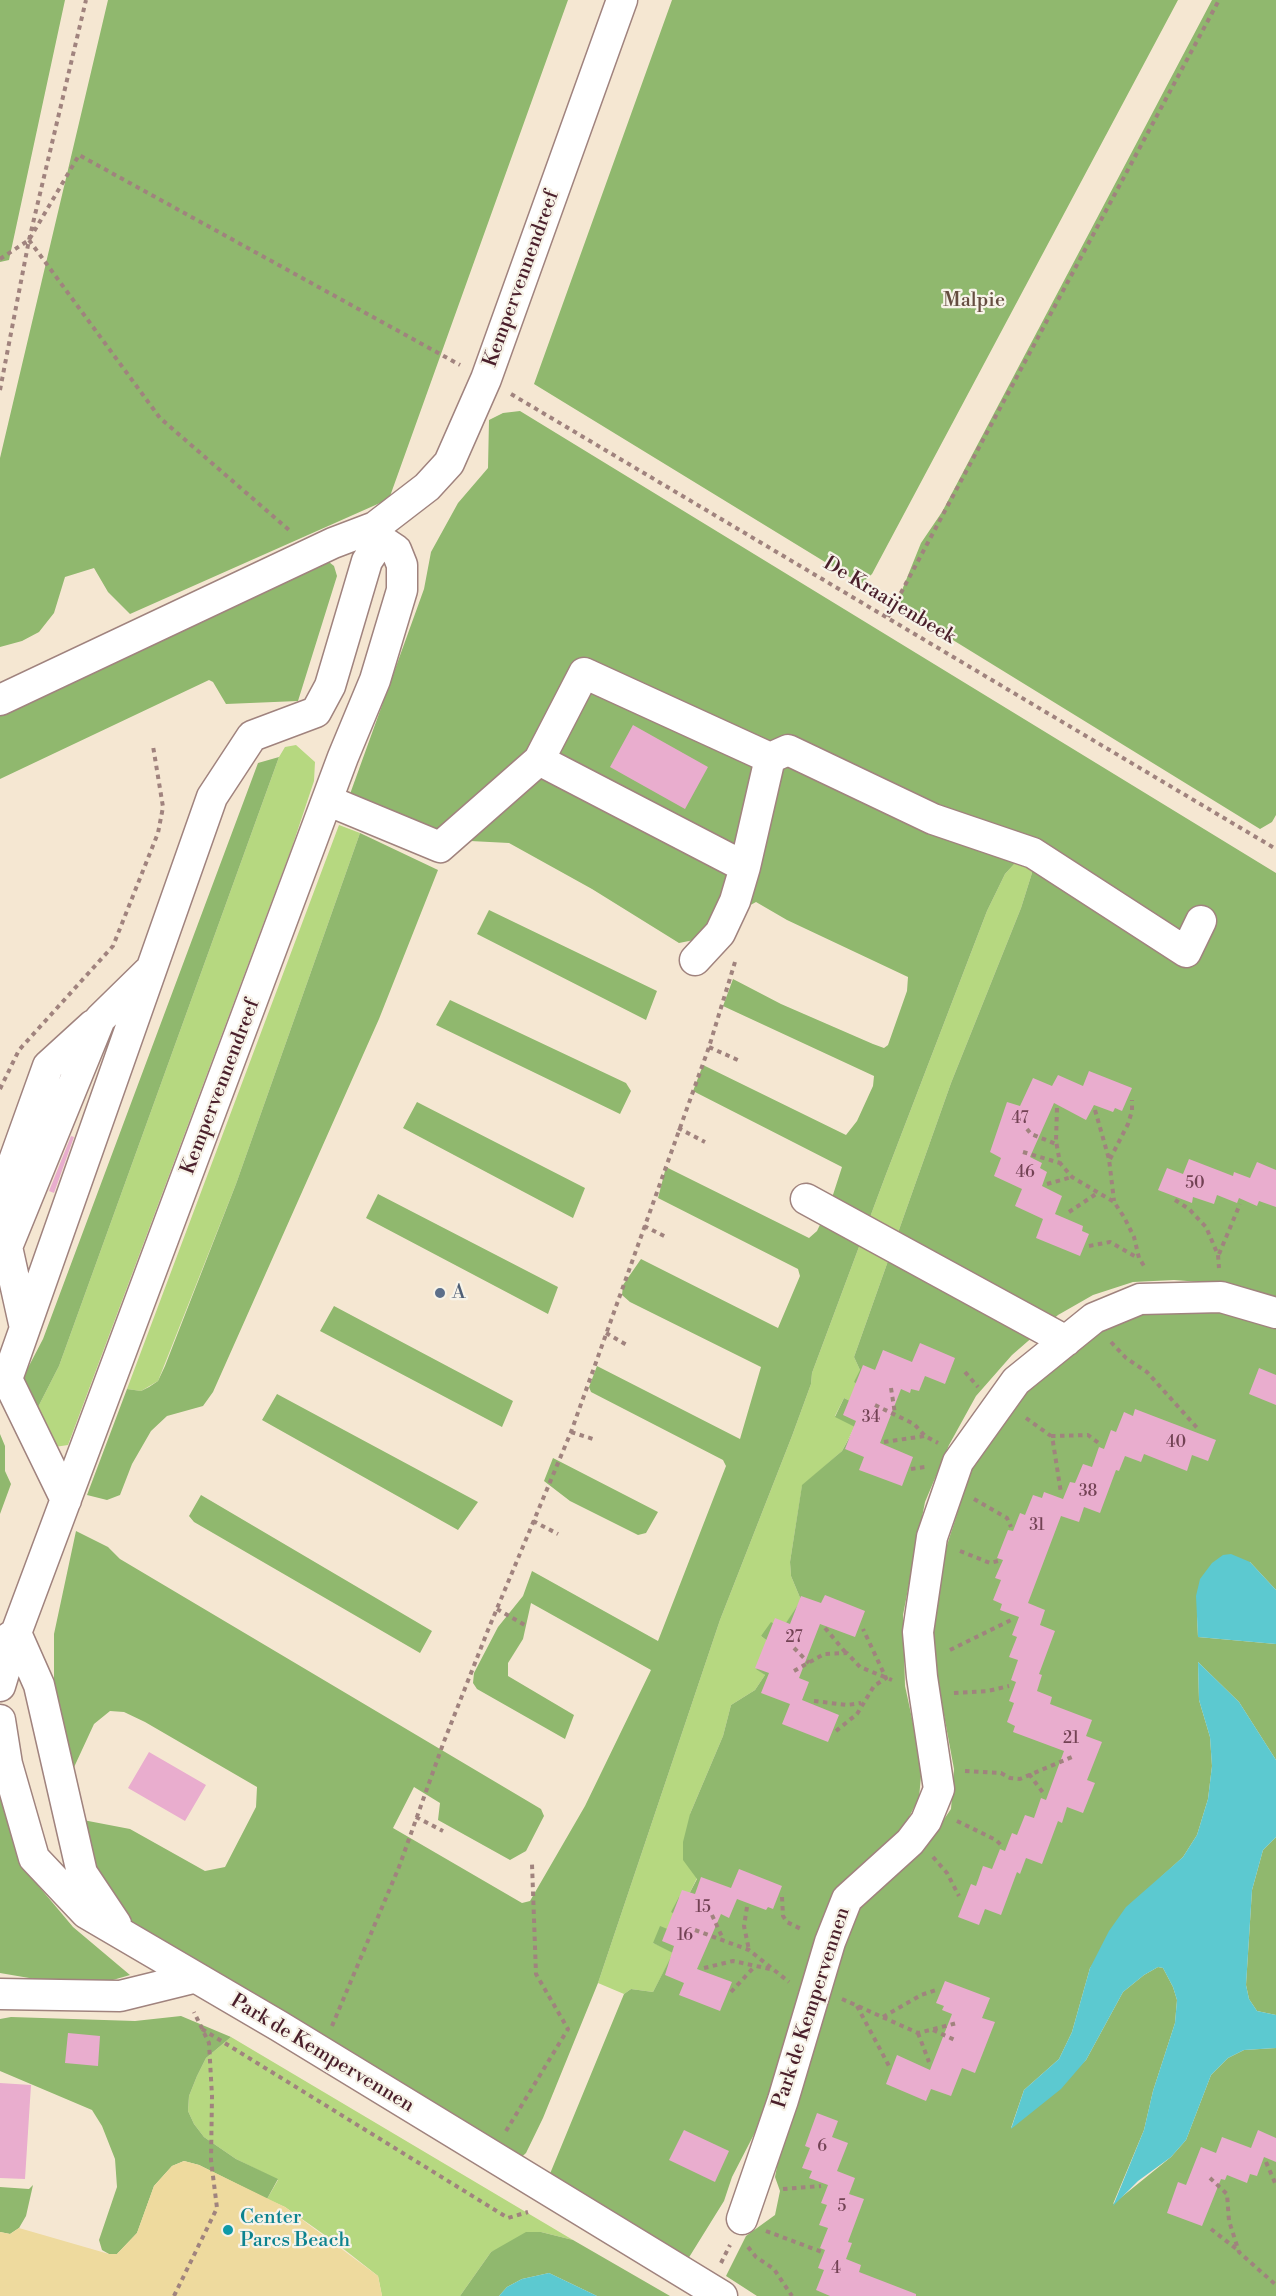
<!DOCTYPE html>
<style>
body{margin:0}
canvas{display:block;background:#f5e7d2}
</style>
<canvas width="1276" height="2296"></canvas>
<script>
const c = document.querySelector('canvas').getContext('2d');
c.lineJoin = 'round';
function fillPath(path, color) {
  c.fillStyle = color;
  c.fill(path, 'evenodd');
}
function toPath(rows) {
  const path = new Path2D();
  for (const r of rows) {
    path.moveTo(r[0], r[1]);
    for (let i = 2; i < r.length; i += 2) path.lineTo(r[i], r[i + 1]);
  }
  return path;
}
function trace(path, color, width, dash) {
  c.strokeStyle = color;
  c.lineWidth = width;
  c.lineCap = dash ? 'butt' : 'round';
  c.setLineDash(dash || []);
  c.stroke(path);
}
function label(font, color, halo, rows, align = 'center') {
  c.font = font + ' "Libre Bodoni",serif';
  c.lineWidth = 4.5;
  c.setLineDash([]);
  c.textBaseline = 'middle';
  c.strokeStyle = halo;
  c.fillStyle = color;
  for (const [text, x, y, turn = 0] of rows) {
    c.save();
    c.translate(x, y);
    c.rotate((+turn || 0) * Math.PI / 180);
    c.textAlign = isNaN(turn) ? turn : align;
    if (halo) c.strokeText(text, 0, 0);
    c.fillText(text, 0, 0);
    c.restore();
  }
}
const green = toPath([
 [296,745,315,762,314,781,292,847,68,1445,48,1448,35,1413,59,1366,279,757,285,747],
 [339,825,360,833,236,1184,158,1381,141,1391,127,1389],
 [1029,861,1032,873,1021,908,951,1083,854,1357,860,1370,862,1387,854,1403,844,1398,835,1416,855,1426,842,1451,802,1486,790,1562,791,1576,801,1600,782,1630,761,1636,774,1646,756,1668,765,1675,755,1690,731,1705,723,1736,690,1814,697,1878,671,1931,653,1943,674,1952,653,1992,631,1989,624,1994,598,1983,720,1620,792,1436,811,1384,812,1373,885,1177,987,911,1005,874,1016,862],
 [231,2037,573,2240,541,2232,491,2252,460,2296,382,2296,378,2276,336,2243,285,2207,267,2199,278,2180,236,2159,204,2137,194,2124,188,2111,189,2096,197,2076,206,2058]
]);
const forest = toPath([
 [0,0,65,0,9,260,0,262],
 [108,0,568,0,389,499,130,614,108,592,94,568,65,577,54,613,39,632,22,641,0,647,0,458],
 [672,0,1178,0,872,574,861,584,534,384],
 [1212,0,1276,0,1276,815,1272,822,1260,829,896,605,921,543,942,512],
 [520,411,1276,873,1276,1297,1227,1284,1174,1280,1133,1282,1093,1295,1058,1315,1012,1355,976,1396,949,1445,925,1502,903,1615,905,1686,922,1765,919,1798,901,1832,810,1974,786,2036,766,2111,732,2177,724,2201,688,2259,547,2181,624,1994,631,1989,653,1992,673,1953,653,1943,660,1926,670,1930,678,1916,671,1912,679,1897,686,1900,697,1879,683,1860,683,1842,690,1814,723,1736,731,1705,755,1690,765,1675,756,1669,774,1646,761,1636,771,1622,782,1629,801,1600,791,1576,790,1562,802,1485,842,1451,855,1427,835,1417,844,1398,854,1403,861,1386,854,1382,860,1370,854,1357,951,1083,1021,908,1032,873,1029,861,1016,862,1005,874,987,911,885,1177,812,1373,811,1384,792,1436,720,1620,598,1983,543,2118,526,2153,514,2164,118,1916,102,1898,83,1820,130,1829,205,1871,225,1867,256,1807,257,1787,145,1722,124,1712,110,1711,94,1724,69,1778,54,1689,54,1634,76,1531,108,1547,120,1559,541,1809,544,1816,526,1851,510,1860,438,1820,440,1803,414,1787,393,1828,522,1903,530,1901,585,1806,651,1670,531,1603,523,1639,508,1663,508,1676,574,1715,565,1739,477,1689,473,1683,474,1673,498,1627,523,1596,532,1571,658,1641,726,1466,723,1460,591,1392,589,1387,597,1366,740,1439,761,1367,630,1302,622,1295,623,1285,641,1259,778,1328,800,1276,798,1269,658,1198,666,1167,809,1238,817,1231,830,1204,842,1167,693,1091,703,1065,846,1135,857,1121,873,1086,874,1076,723,1006,733,979,781,1004,873,1044,884,1048,888,1045,907,991,908,977,787,920,756,902,725,919,699,939,679,943,592,889,509,843,451,840,350,794,424,589,431,552,458,503,488,468,489,420,503,413],
 [329,562,334,566,337,576,298,701,226,704,213,682,209,680,0,779,0,712,316,563],
 [279,757,59,1366,35,1413,19,1385,43,1339,258,763],
 [360,833,438,870,379,1019,213,1392,203,1406,167,1416,151,1431,132,1464,120,1495,107,1500,87,1495,127,1389,141,1391,149,1387,158,1381,165,1366,236,1184],
 [489,910,657,991,646,1020,477,934],
 [450,1000,626,1083,631,1091,620,1114,436,1025],
 [417,1102,585,1188,573,1218,403,1128],
 [378,1194,558,1287,548,1314,366,1218],
 [334,1306,513,1401,502,1427,320,1331],
 [1204,1306,1276,1326,1276,1590,1250,1562,1197,1616,1198,1637,1276,1644,1276,1760,1239,1702,1198,1662,1199,1700,1210,1737,1212,1766,1208,1799,1197,1835,1183,1857,1161,1877,1090,1968,1072,2032,1059,2059,1024,2090,1011,2128,1086,2060,1123,1992,1144,1975,1158,1967,1163,1968,1173,1987,1177,2000,1175,2023,1153,2091,1144,2130,1113,2204,1171,2157,1186,2140,1211,2075,1228,2058,1244,2050,1276,2048,1276,2296,757,2296,726,2276,746,2236,775,2215,780,2191,775,2177,782,2141,833,1967,862,1902,895,1876,926,1846,951,1809,954,1769,934,1661,929,1601,978,1449,1029,1376,1120,1317],
 [277,1394,478,1502,458,1530,262,1420],
 [0,1434,5,1446,5,1471,11,1484,0,1514],
 [553,1458,658,1512,646,1533,638,1535,570,1501,544,1481],
 [201,1495,432,1631,420,1653,194,1522,189,1516],
 [0,1766,26,1871,73,1927,130,1975,106,1982,35,1979,0,1973],
 [1276,1837,1276,2015,1257,2011,1249,1999,1246,1985,1252,1890,1263,1850],
 [181,2016,231,2037,206,2058,197,2076,189,2096,188,2111,194,2124,204,2137,236,2159,278,2179,267,2199,199,2165,184,2161,172,2166,154,2186,137,2233,117,2254,109,2254,102,2250,99,2240,117,2187,115,2159,102,2126,92,2110,0,2071,0,2019,11,2017,135,2021],
 [33,2185,26,2216,19,2228,10,2234,0,2232,0,2187,29,2189],
 [526,2232,541,2232,573,2240,670,2296,597,2296,549,2273,522,2279,507,2287,499,2296,460,2296,491,2252]
]);
const sand = toPath([
 [184,2161,199,2165,285,2207,378,2276,382,2296,0,2296,0,2232,10,2234,19,2228,109,2254,117,2254,137,2233,154,2186,172,2166]
]);
const water = toPath([
 [1231,1554,1250,1562,1276,1590,1276,1644,1198,1637,1196,1596,1200,1579,1212,1563,1223,1555],
 [1198,1662,1239,1702,1276,1760,1276,1837,1263,1850,1252,1890,1246,1985,1249,1999,1257,2011,1276,2015,1276,2048,1244,2050,1228,2058,1211,2075,1186,2140,1171,2157,1138,2181,1113,2206,1144,2130,1153,2091,1175,2023,1177,2000,1173,1987,1163,1968,1158,1967,1144,1975,1123,1992,1086,2060,1061,2089,1011,2129,1024,2090,1059,2059,1072,2032,1090,1968,1109,1931,1126,1907,1183,1857,1197,1835,1208,1799,1212,1766,1210,1737,1199,1700],
 [549,2273,597,2296,499,2296,507,2287,522,2279]
]);
const building = toPath([
 [633,725,708,767,685,809,610,767],
 [1089,1071,1132,1088,1122,1111,1115,1108,1113,1112,1094,1105,1086,1120,1054,1103,1030,1157,1042,1163,1040,1168,1047,1172,1042,1186,1062,1196,1055,1214,1083,1226,1082,1231,1089,1234,1080,1256,1036,1238,1043,1219,1015,1206,1022,1189,994,1176,1001,1158,990,1152,1007,1102,1020,1106,1033,1078,1052,1086,1058,1075,1083,1086],
 [71,1136,74,1137,54,1193,49,1191],
 [1189,1159,1233,1176,1234,1172,1250,1178,1257,1162,1276,1170,1276,1207,1259,1201,1257,1206,1239,1198,1237,1203,1217,1195,1214,1204,1193,1197,1192,1203,1158,1190,1167,1168,1183,1174],
 [920,1343,955,1358,945,1384,925,1376,919,1391,911,1389,910,1393,901,1389,880,1443,913,1457,902,1486,859,1470,864,1457,845,1449,856,1421,843,1415,863,1365,875,1370,883,1350,912,1362],
 [1259,1368,1276,1375,1276,1405,1249,1394],
 [1135,1409,1216,1440,1208,1461,1192,1455,1187,1471,1144,1454,1141,1462,1125,1456,1119,1471,1116,1470,1100,1513,1084,1507,1079,1522,1061,1516,1028,1603,1045,1610,1040,1625,1055,1631,1039,1674,1042,1675,1037,1691,1052,1697,1050,1704,1092,1720,1086,1736,1102,1742,1087,1780,1095,1783,1083,1813,1067,1807,1062,1823,1058,1821,1042,1864,1026,1858,1020,1874,1017,1872,1001,1915,985,1909,979,1925,958,1917,971,1884,976,1886,983,1866,992,1869,1000,1849,1005,1851,1012,1833,1017,1835,1025,1815,1034,1818,1041,1798,1046,1800,1064,1751,1013,1732,1015,1726,1007,1722,1014,1703,1009,1701,1016,1682,1011,1680,1018,1660,1009,1657,1017,1637,1012,1635,1019,1617,1000,1610,1002,1604,993,1600,1001,1580,995,1578,1003,1560,997,1558,1008,1530,1013,1531,1020,1513,1025,1515,1033,1495,1042,1498,1044,1492,1063,1499,1070,1482,1075,1483,1083,1464,1092,1467,1099,1447,1104,1449,1111,1430,1116,1432,1124,1412,1133,1416],
 [825,1595,865,1611,855,1637,820,1624,799,1678,809,1682,802,1700,839,1715,828,1742,782,1724,790,1704,761,1693,769,1673,755,1668,775,1618,790,1624,801,1596,821,1603],
 [149,1752,206,1785,185,1821,128,1788],
 [739,1869,782,1886,773,1909,768,1907,766,1910,737,1899,729,1918,721,1914,697,1969,732,1982,720,2011,679,1995,684,1983,665,1975,674,1946,662,1941,682,1890,695,1894,701,1877,731,1888],
 [945,1981,990,1998,982,2018,995,2022,975,2073,962,2068,951,2096,931,2089,926,2101,886,2084,897,2055,930,2070,952,2014,942,2010,944,2006,936,2003],
 [68,2033,100,2036,98,2066,65,2063],
 [0,2083,31,2085,25,2179,0,2178],
 [817,2113,838,2121,832,2137,848,2143,837,2171,855,2178,849,2194,864,2199,848,2242,852,2243,846,2259,861,2265,859,2272,916,2294,916,2296,830,2296,816,2290,824,2270,818,2268,825,2250,820,2248,828,2228,819,2225,827,2205,821,2203,828,2185,809,2178,812,2171,802,2168,810,2148,805,2146],
 [684,2130,729,2151,715,2182,669,2160],
 [1258,2130,1276,2138,1276,2162,1264,2157,1257,2176,1250,2174,1247,2183,1227,2175,1225,2180,1221,2179,1202,2226,1167,2213,1178,2182,1186,2185,1201,2147,1216,2153,1222,2137,1251,2148]
]);
const path = toPath([
 [29,240,160,418,289,530],
 [0,259,29,240,79,155,460,365],
 [0,390,29,240,86,0],
 [511,394,1276,849],
 [888,617,1219,0],
 [709,1047,740,1061],
 [0,1089,19,1050,113,946,158,833,163,807,153,746],
 [1057,1108,1056,1141,1060,1163,1072,1177,1114,1202,1124,1217,1134,1237,1139,1258,1146,1269],
 [1095,1110,1109,1159,1114,1201],
 [678,1128,705,1142],
 [1027,1129,1031,1134,1056,1144],
 [1023,1152,1060,1163],
 [1110,1159,1128,1124,1132,1111,1132,1100],
 [1047,1184,1072,1177],
 [1175,1200,1189,1209,1206,1227,1218,1255,1219,1268],
 [1069,1212,1096,1194],
 [644,1226,668,1238],
 [1089,1246,1110,1242,1138,1258],
 [1219,1254,1240,1204],
 [606,1333,627,1345],
 [1111,1342,1126,1358,1147,1372,1199,1430],
 [965,1372,978,1387],
 [891,1388,895,1414],
 [875,1405,914,1424,925,1436,938,1443],
 [1026,1418,1051,1436,1053,1442,1061,1493],
 [571,1432,593,1439],
 [1051,1436,1088,1435,1100,1444],
 [884,1442,925,1436],
 [911,1469,925,1467],
 [974,1499,1007,1518,1011,1527],
 [533,1521,558,1534],
 [960,1551,990,1563,998,1561],
 [497,1609,528,1627],
 [825,1628,846,1653],
 [794,1648,809,1663],
 [950,1650,1013,1619],
 [794,1671,824,1654,847,1653,860,1667,892,1680],
 [954,1693,988,1691,1009,1686],
 [814,1701,847,1705,861,1703],
 [836,1731,857,1714,874,1686,886,1678,863,1629],
 [965,1771,1001,1773,1010,1778,1020,1779,1072,1757],
 [1029,1774,1044,1794],
 [416,1817,443,1831],
 [957,1821,996,1840,1003,1847],
 [933,1857,947,1873,959,1896],
 [782,1897,783,1916,787,1922,803,1930],
 [747,1907,744,1926,749,1950],
 [712,1915,723,1939],
 [695,1930,749,1950,789,1982],
 [704,1968,733,1961,770,1969],
 [731,1992,755,1966],
 [842,1999,918,2033,957,2023],
 [857,2006,889,2066],
 [883,2017,921,1995,936,1990],
 [332,2026,399,1867,443,1744,488,1630,571,1432,709,1047,735,962],
 [202,2029,508,2218,528,2212],
 [933,2030,957,2041],
 [918,2033,929,2062],
 [506,2131,568,2029,536,1974,532,1864],
 [1266,2162,1276,2185],
 [1210,2178,1227,2194,1229,2221,1239,2252,1276,2285],
 [783,2189,821,2186],
 [1211,2229,1239,2251],
 [766,2231,822,2252],
 [748,2247,756,2257,774,2269,792,2296],
 [721,2263,730,2245],
 [174,2296,217,2208,211,2160,212,2096,209,2043,194,2012]
]);
const minor = toPath([
 [0,700,333,543,375,527,427,487,449,463,486,379,622,0],
 [539,760,745,867,770,758],
 [329,801,440,847,539,760,584,673,770,758,788,750,933,819,1033,853,1186,952,1201,921],
 [695,960,720,933,735,901,745,867],
 [806,1199,1066,1341],
 [7,1243,1,1197,48,1066,93,1025],
 [25,1328,7,1247,100,1019,148,972],
 [66,1500,7,1379,212,797,252,736,316,712,330,686,367,561,381,540],
 [16,1633,39,1685,82,1873,116,1924],
 [0,1644,16,1633,343,757,375,680,402,590,402,565,396,550,381,540,375,527],
 [0,1686,16,1633],
 [0,1720,7,1764,34,1858,86,1913,279,2026,722,2296],
 [0,1994,120,1996,193,1978],
 [742,2219,783,2100,830,1942,847,1899,910,1842,926,1821,939,1789,922,1677,918,1632,932,1537,958,1462,1016,1381,1094,1318,1140,1299,1221,1297,1276,1313]
]);
const markers = [
 [440,1293,6,"#5c6f8a"],
 [228,2230,6,"#0f9aa8"]
];
const numberNames = [
 ["47",1020,1119],
 ["46",1025,1173],
 ["50",1195,1184],
 ["34",871,1418],
 ["40",1176,1443],
 ["38",1088,1492],
 ["31",1037,1526],
 ["27",794,1638],
 ["21",1071,1739],
 ["15",703,1908],
 ["16",685,1936],
 ["6",822,2147],
 ["5",842,2207],
 ["4",836,2269]
];
const streetNames = [
 ["Kempervennendreef",522,279,-70],
 ["De Kraaijenbeek",889,601,31],
 ["Kempervennendreef",221,1087,-69],
 ["Park de Kempervennen",812,2008,-72],
 ["Park de Kempervennen",322,2054,31]
];
const parkNames = [
 ["Malpie",974,301]
];
const serviceNames = [
 ["A",452,1293]
];
const cultureNames = [
 ["Center",240,2218],
 ["Parcs Beach",240,2241]
];
fillPath(green, '#b6d880');
fillPath(forest, '#90b86e');
fillPath(sand, '#eeda9e');
fillPath(water, '#5cc9d0');
fillPath(building, '#e9adce');
trace(minor, '#a0837e', 33);
trace(path, '#a0837e', 4, [4.5, 4.5]);
trace(minor, '#fff', 30);
for (const [x, y, r, color] of markers) {
  const dot = new Path2D();
  dot.arc(x, y, r, 0, 2 * Math.PI);
  c.fillStyle = color;
  c.fill(dot);
  trace(dot, '#f7f3e8', 2);
}
label('16px', '#724254', null, numberNames);
label('20px', '#4a1f2b', '#f7f3e8', streetNames);
label('20px', '#654d40', '#f7f3e8', parkNames);
label('20px', '#4e5e75', '#f7f3e8', serviceNames, 'left');
label('20px', '#0d838f', '#f7f3e8', cultureNames, 'left');
</script>
